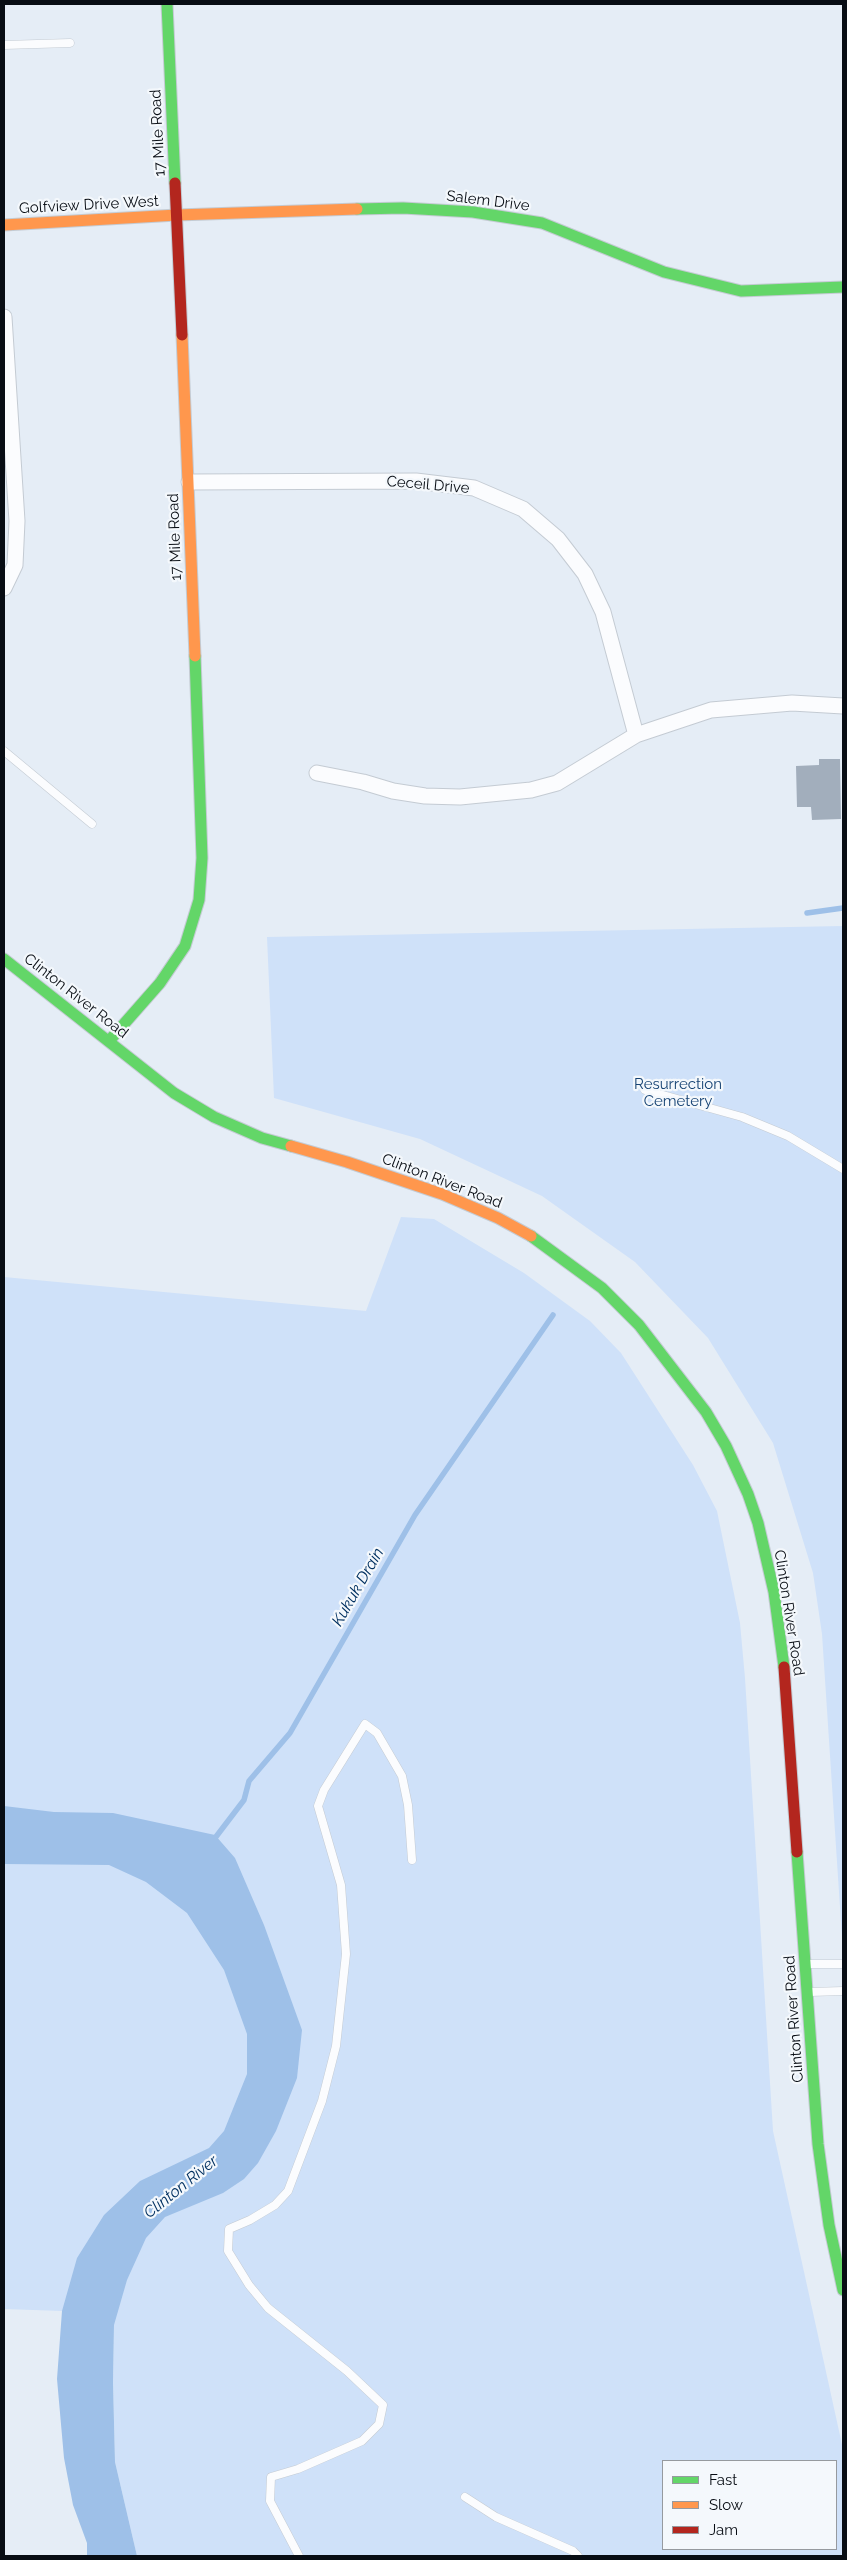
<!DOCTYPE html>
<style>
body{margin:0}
#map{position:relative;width:847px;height:2560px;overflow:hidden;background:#e5edf6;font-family:Raleway,sans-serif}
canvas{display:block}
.frame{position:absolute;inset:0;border:5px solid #080d14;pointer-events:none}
.legend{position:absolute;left:662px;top:2460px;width:175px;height:90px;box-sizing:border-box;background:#f4f8fc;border:1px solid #969a9f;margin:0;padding:6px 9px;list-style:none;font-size:15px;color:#080d14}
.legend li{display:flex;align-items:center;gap:10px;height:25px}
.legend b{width:25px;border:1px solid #969a9f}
</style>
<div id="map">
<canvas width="847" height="2560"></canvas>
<div class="frame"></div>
<ul class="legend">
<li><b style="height:6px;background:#63d668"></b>Fast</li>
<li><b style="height:6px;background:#ff974d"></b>Slow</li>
<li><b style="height:6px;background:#b3261e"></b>Jam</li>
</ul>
</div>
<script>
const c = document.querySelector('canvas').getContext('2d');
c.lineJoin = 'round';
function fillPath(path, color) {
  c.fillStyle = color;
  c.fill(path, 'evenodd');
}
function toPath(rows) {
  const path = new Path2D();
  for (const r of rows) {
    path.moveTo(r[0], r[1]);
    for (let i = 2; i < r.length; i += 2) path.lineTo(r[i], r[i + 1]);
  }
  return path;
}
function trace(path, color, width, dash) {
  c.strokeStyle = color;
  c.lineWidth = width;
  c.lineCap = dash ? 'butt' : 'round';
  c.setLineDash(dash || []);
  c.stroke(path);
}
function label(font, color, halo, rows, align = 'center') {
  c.font = font + ' Raleway,sans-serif';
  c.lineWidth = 4.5;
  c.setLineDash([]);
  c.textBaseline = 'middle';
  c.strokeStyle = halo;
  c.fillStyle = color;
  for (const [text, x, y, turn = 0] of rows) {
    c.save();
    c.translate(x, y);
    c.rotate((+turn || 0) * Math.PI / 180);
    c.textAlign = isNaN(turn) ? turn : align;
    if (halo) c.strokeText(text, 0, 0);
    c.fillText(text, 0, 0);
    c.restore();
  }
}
const green = toPath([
 [843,926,843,1953,822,1634,813,1573,773,1443,708,1338,635,1262,542,1196,420,1139,274,1098,267,937],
 [401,1217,434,1219,524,1273,590,1321,621,1353,693,1465,717,1511,740,1623,745,1678,773,2131,843,2449,843,2556,137,2556,115,2462,113,2382,114,2325,62,2311,4,2309,4,1277,366,1311],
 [663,2461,836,2461,836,2549,663,2549]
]);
const water = toPath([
 [4,1806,54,1812,113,1813,215,1835,235,1858,264,1925,302,2030,297,2078,276,2131,258,2163,244,2179,223,2193,165,2217,146,2238,127,2280,114,2325,113,2382,115,2462,137,2556,87,2556,87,2543,73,2505,64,2458,57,2379,62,2311,77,2258,104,2215,140,2181,209,2148,224,2131,247,2074,247,2034,224,1970,187,1913,146,1882,109,1865,4,1864]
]);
const stream = toPath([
 [807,913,843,908],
 [212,1842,244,1800,249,1781,290,1733,415,1515,553,1315]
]);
const building = toPath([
 [819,759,840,759,841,819,812,820,811,807,797,807,796,766,819,765]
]);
const lane = toPath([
 [4,45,70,43],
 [4,751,92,824],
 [645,1090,742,1117,788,1136,843,1169],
 [808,1964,843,1964],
 [810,1992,843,1991],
 [465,2497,496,2517,573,2551,578,2556],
 [299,2556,270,2501,271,2477,298,2469,362,2441,379,2424,383,2405,347,2371,268,2308,249,2285,228,2251,229,2229,250,2220,275,2205,288,2191,322,2101,336,2046,346,1954,341,1885,318,1806,324,1790,365,1724,377,1733,402,1776,408,1805,412,1860]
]);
const street = toPath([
 [4,317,17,521,15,565,4,588],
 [189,482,416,481,474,488,523,509,558,539,585,574,603,612,636,735],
 [317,773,363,782,393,791,425,796,460,797,531,790,557,783,636,735,711,710,792,703,843,706]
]);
const fast = toPath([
 [167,4,175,183],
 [357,209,403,208,473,212,542,223,664,272,741,291,843,287],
 [4,959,174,1093,214,1117,262,1138,291,1146],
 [109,1041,160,983,185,946,199,900,202,858,195,656],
 [531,1236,602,1288,639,1325,706,1412,726,1446,748,1494,758,1523,774,1592,784,1667],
 [797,1852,818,2144,829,2225,843,2290]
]);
const slow = toPath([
 [4,225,177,215,357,209],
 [182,335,195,656],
 [291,1146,347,1162,442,1194,498,1218,531,1236]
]);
const jam = toPath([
 [175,183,182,335],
 [784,1667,797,1852]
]);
const streetNames = [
 ["17 Mile Road",158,133,-93],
 ["Salem Drive",488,201,7],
 ["Golfview Drive West",89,205,-3],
 ["Ceceil Drive",428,485,5],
 ["17 Mile Road",175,537,-92],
 ["Clinton River Road",76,996,38],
 ["Clinton River Road",442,1181,21],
 ["Clinton River Road",789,1613,81],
 ["Clinton River Road",794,2019,-94]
];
const parkNames = [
 ["Resurrection",678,1084],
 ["Cemetery",678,1101]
];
const waterNames = [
 ["Kukuk Drain",358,1587,-60],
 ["Clinton River",181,2187,-39]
];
fillPath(green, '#cfe1f9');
fillPath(water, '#9ec0e8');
trace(stream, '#9ec0e8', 5.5);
fillPath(building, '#a2aebc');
trace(lane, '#c4cbd3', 9);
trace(street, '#c4cbd3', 17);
trace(fast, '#c4cbd3', 13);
trace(slow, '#c4cbd3', 13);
trace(jam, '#c4cbd3', 13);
trace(lane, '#fbfcfe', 8);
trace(street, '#fbfcfe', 15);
trace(fast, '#63d668', 11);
trace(slow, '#ff974d', 11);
trace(jam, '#b3261e', 11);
label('15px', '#080d14', '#f4f8fc', streetNames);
label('15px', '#154273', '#f4f8fc', parkNames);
label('italic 16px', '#013060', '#f4f8fc', waterNames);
</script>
